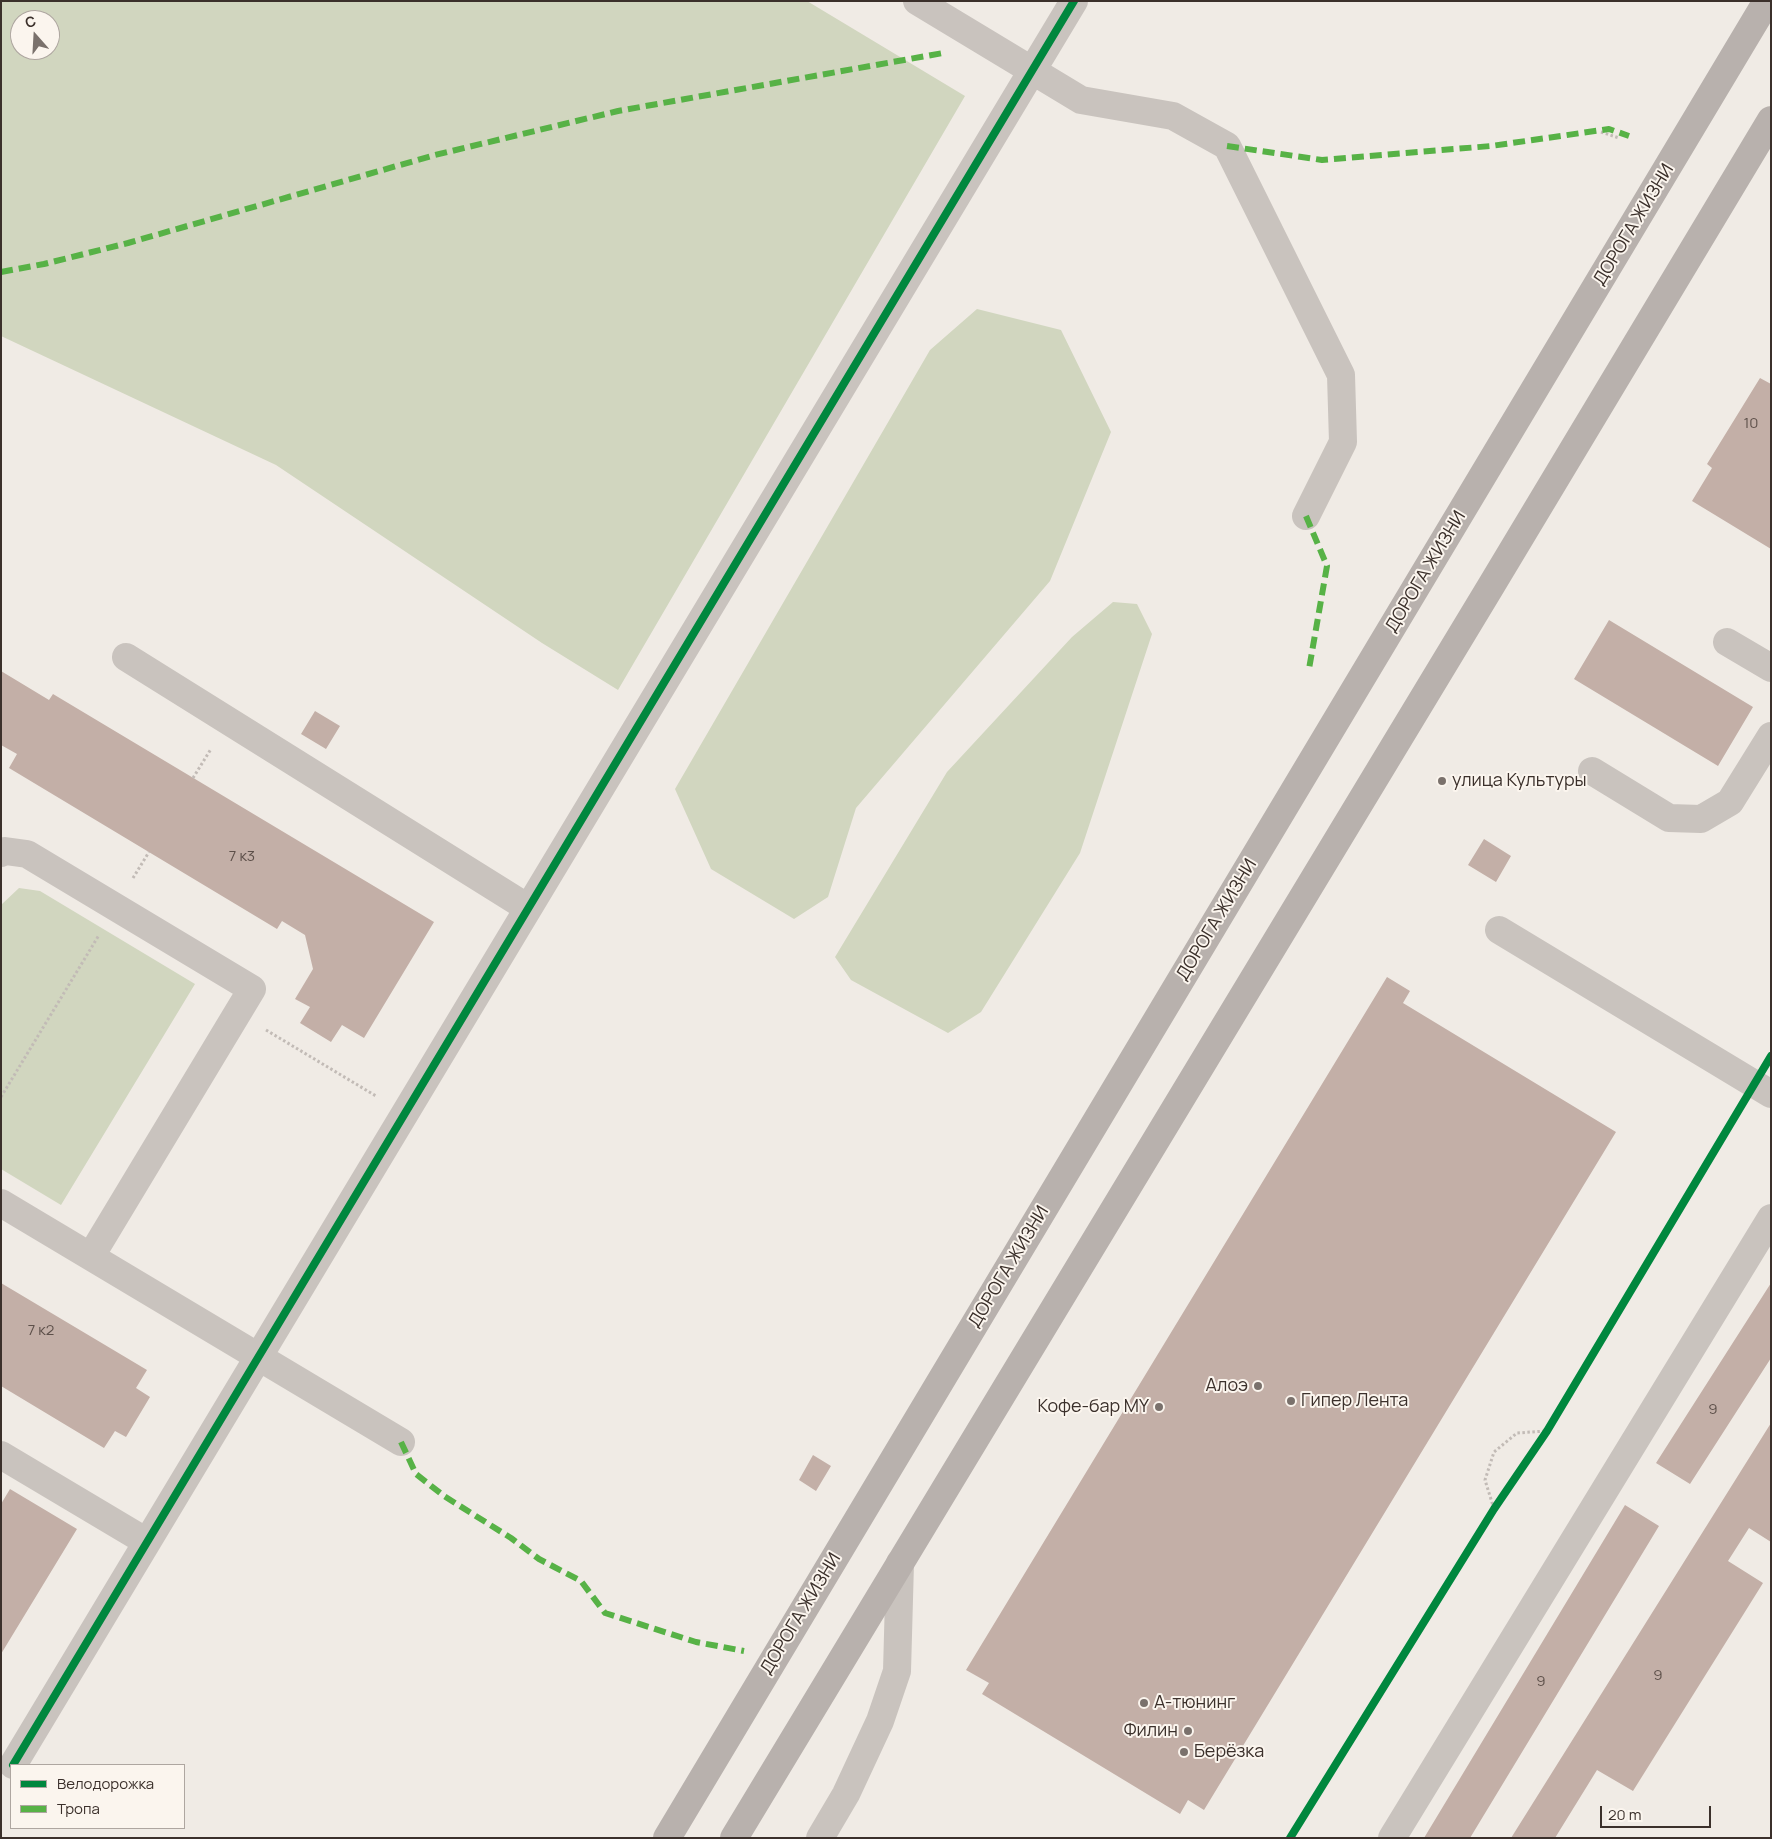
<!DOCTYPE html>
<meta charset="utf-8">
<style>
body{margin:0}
#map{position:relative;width:1772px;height:1839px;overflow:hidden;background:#f0ebe5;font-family:Manrope,sans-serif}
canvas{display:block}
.frame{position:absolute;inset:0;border:2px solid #3b302b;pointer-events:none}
.legend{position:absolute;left:10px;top:1764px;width:175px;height:65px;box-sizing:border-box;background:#fbf5ee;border:1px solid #aea6a0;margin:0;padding:6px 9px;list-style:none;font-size:15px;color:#3b302b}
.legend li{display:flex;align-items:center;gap:10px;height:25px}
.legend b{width:25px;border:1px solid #aea6a0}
.north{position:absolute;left:10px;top:10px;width:50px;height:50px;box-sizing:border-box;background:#fbf5ee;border:1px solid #aea6a0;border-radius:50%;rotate:341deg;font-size:14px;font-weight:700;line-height:20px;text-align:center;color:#3b302b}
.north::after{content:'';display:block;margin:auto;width:18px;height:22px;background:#7a716c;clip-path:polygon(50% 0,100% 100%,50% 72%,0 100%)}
.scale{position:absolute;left:1600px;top:1806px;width:111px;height:22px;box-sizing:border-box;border:2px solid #3b302b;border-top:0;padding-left:6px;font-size:15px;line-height:18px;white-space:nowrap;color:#3b302b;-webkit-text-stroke:4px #fbf5ee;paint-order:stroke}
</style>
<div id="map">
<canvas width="1772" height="1839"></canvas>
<div class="frame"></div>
<ul class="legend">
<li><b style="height:6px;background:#00873e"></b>Велодорожка</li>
<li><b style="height:6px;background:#57b246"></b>Тропа</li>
</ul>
<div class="north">С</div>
<div class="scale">20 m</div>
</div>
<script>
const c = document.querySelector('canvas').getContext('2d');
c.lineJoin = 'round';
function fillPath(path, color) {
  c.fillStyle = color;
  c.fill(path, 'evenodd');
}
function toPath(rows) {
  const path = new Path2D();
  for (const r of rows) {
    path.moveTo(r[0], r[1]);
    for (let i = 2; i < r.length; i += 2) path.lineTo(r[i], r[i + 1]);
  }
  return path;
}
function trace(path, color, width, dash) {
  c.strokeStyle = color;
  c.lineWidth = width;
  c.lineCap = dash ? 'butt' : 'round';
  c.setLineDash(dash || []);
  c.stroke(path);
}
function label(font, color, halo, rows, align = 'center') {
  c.font = font + ' Manrope,sans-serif';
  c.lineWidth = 4;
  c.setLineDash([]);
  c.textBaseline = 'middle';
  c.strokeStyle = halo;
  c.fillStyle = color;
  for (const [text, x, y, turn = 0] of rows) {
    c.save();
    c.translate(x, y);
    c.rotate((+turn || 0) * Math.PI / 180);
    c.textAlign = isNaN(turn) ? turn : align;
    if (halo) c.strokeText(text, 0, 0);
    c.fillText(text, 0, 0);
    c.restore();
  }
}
const green = toPath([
 [1,1,807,1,965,96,618,690,542,643,276,465,1,336],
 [20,20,50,20,50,50,20,50],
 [977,309,1061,330,1111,432,1050,581,856,808,828,897,794,919,711,869,675,789,930,350],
 [1113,602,1137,604,1152,634,1080,853,981,1012,948,1033,851,980,835,957,947,772,1072,637],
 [19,888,40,891,195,984,61,1205,1,1169,1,905]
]);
const building = toPath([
 [1760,378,1771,384,1771,549,1692,501,1712,468,1707,464],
 [1609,620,1753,707,1718,766,1574,679],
 [1,671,49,700,53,694,434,922,364,1038,342,1025,331,1042,300,1023,310,1007,295,999,313,969,305,935,282,921,277,929,9,768,17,754,1,745],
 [315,711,340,726,326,749,301,734],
 [1484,839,1511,856,1496,882,1468,865],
 [1387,977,1410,991,1403,1003,1616,1132,1204,1810,1188,1800,1180,1814,982,1694,989,1683,966,1670],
 [1,1283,147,1370,136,1388,150,1397,126,1437,115,1431,104,1448,1,1386],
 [1771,1283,1771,1358,1690,1484,1656,1463],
 [1771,1423,1771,1542,1749,1528,1728,1561,1763,1583,1633,1791,1597,1770,1555,1838,1511,1838],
 [813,1455,831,1466,816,1491,799,1480],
 [10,1489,77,1529,1,1654,1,1504],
 [1625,1505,1659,1526,1470,1838,1424,1838]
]);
const path = toPath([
 [1601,132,1619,138],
 [193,778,211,749],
 [133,878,149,852],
 [266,1030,376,1096],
 [1,1097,99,935],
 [1494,1509,1485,1480,1494,1452,1517,1433,1546,1431],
 [1290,1838,1494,1509,1547,1431,1737,1113]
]);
const minor = toPath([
 [917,1,1081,100,1173,116,1227,146,1341,375,1343,442,1306,516],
 [1727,642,1771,668],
 [126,657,528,908],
 [1592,771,1669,818,1701,819,1730,802,1771,736],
 [1,853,5,851,27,854,252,989,91,1256],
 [1499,930,1771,1094],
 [1,1203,401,1442],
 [1,1455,147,1542],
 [13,1765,1074,1],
 [820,1838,846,1794,880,1721,897,1671,900,1563],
 [1392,1838,1771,1218]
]);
const major = toPath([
 [667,1838,1767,1],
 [734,1838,1491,586,1771,120]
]);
const quiet = toPath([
 [1227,146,1322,160,1491,146,1609,129,1629,136],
 [1,272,44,264,128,243,435,155,618,111,943,53],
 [1306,516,1327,566,1309,669],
 [401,1442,416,1474,444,1496,511,1538,539,1559,581,1581,605,1613,696,1642,744,1651]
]);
const cycleway = toPath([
 [13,1765,1074,1],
 [1290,1838,1494,1509,1547,1431,1771,1056]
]);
const markers = [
 [1442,781,5,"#7a716c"],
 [1258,1386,5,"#7a716c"],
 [1291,1401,5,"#7a716c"],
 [1159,1407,5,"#7a716c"],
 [1144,1703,5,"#7a716c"],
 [1188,1731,5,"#7a716c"],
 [1184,1752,5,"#7a716c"]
];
const numberNames = [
 ["10",1751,424],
 ["7 к3",242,857],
 ["7 к2",41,1331],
 ["9",1713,1410],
 ["9",1658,1676],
 ["9",1541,1682]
];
const streetNames = [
 ["ДОРОГА ЖИЗНИ",1634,225,-59],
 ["ДОРОГА ЖИЗНИ",1426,572,-59],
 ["ДОРОГА ЖИЗНИ",1217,920,-59],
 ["ДОРОГА ЖИЗНИ",1009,1267,-59],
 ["ДОРОГА ЖИЗНИ",801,1614,-59]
];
const poiNames = [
 ["улица Культуры",1452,781],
 ["Алоэ",1248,1386,"right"],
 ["Гипер Лента",1301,1401],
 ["Кофе-бар MY",1149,1407,"right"],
 ["А-тюнинг",1154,1703],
 ["Филин",1178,1731,"right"],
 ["Берёзка",1194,1752]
];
fillPath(green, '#d1d6bf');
fillPath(building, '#c3afa7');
trace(path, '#c2bbb6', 3, [2.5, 2.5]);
trace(minor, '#c9c3be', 28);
trace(major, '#b8b1ad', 28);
trace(quiet, '#57b246', 6, [12, 6]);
trace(cycleway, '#00873e', 8);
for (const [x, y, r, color] of markers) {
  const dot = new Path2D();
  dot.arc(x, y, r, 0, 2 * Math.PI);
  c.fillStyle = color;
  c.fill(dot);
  trace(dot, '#fbf5ee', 2);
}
label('15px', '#5d504a', null, numberNames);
label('18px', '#3b302b', '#fbf5ee', streetNames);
label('18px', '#3b302b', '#fbf5ee', poiNames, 'left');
</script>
